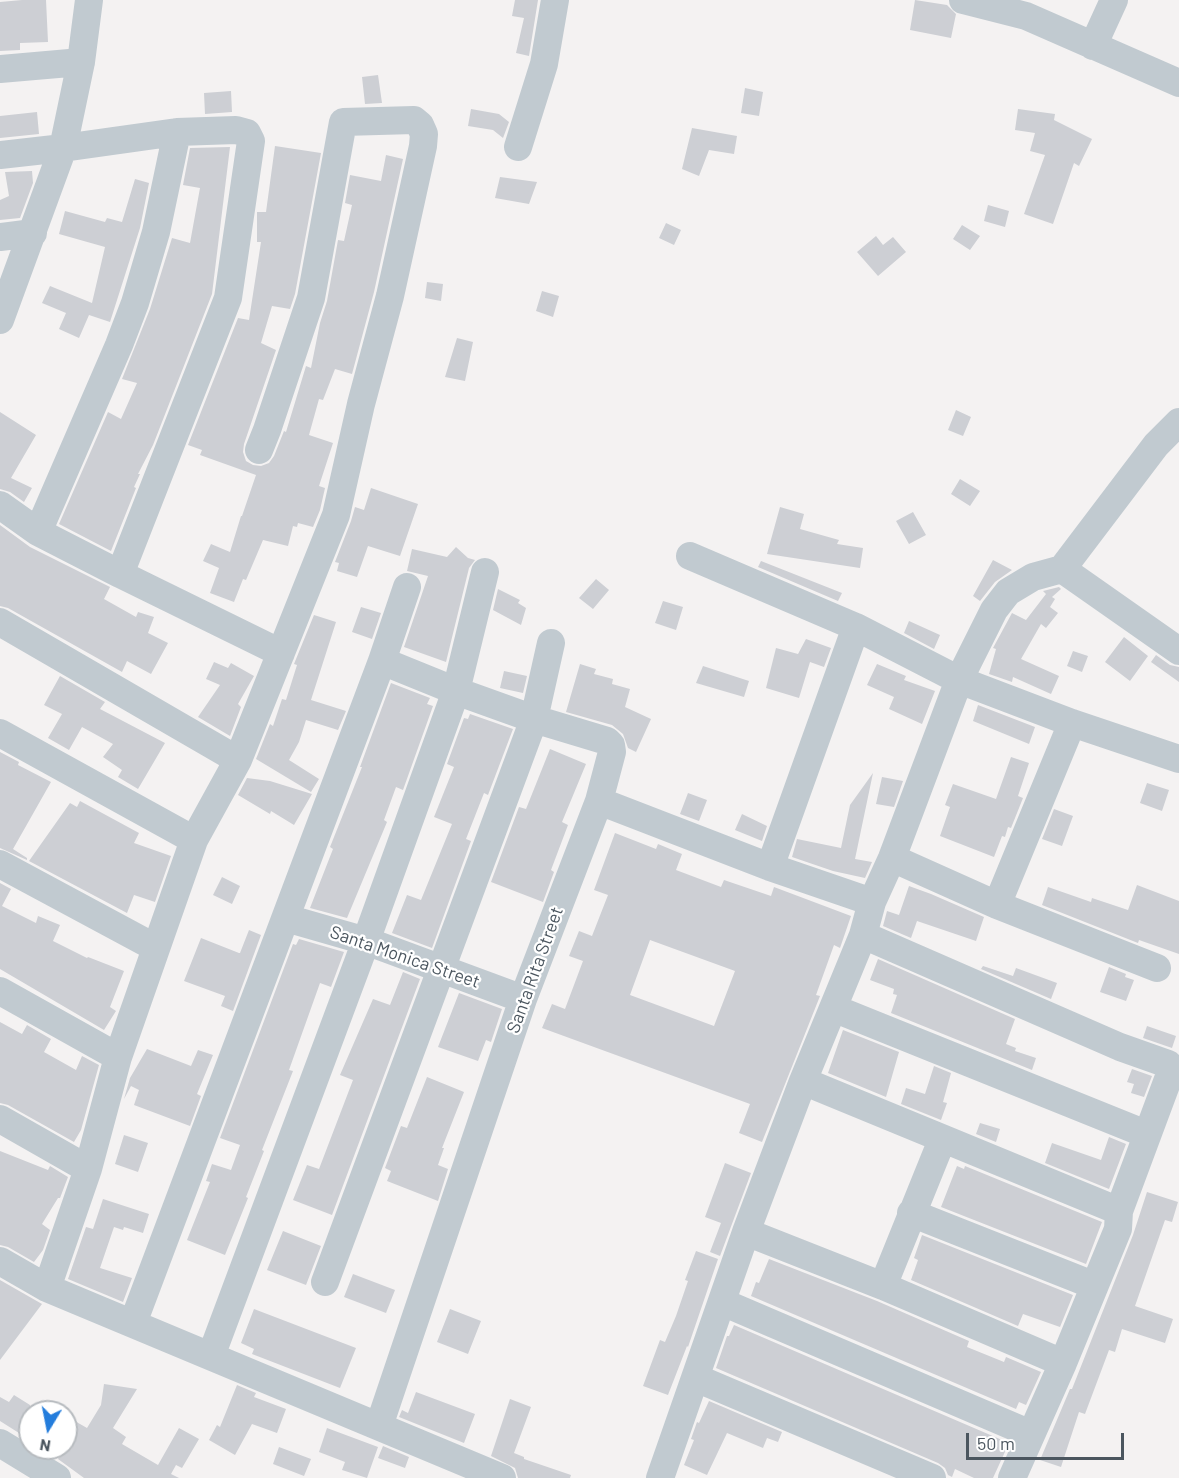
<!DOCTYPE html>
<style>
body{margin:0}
#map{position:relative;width:1179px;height:1478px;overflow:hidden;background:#f4f2f2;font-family:Barlow,sans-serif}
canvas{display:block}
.north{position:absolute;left:18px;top:1400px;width:60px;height:60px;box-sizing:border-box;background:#fff;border:2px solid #b7bbbf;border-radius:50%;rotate:190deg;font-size:16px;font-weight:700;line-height:24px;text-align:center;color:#4b565f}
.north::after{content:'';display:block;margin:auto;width:21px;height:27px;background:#247ddc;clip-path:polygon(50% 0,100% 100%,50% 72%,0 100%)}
.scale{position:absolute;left:966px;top:1433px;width:158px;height:27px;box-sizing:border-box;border:3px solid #4b565f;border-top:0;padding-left:8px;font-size:18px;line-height:21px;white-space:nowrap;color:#4b565f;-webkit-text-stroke:4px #fff;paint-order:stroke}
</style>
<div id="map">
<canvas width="1179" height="1478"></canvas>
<div class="north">N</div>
<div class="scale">50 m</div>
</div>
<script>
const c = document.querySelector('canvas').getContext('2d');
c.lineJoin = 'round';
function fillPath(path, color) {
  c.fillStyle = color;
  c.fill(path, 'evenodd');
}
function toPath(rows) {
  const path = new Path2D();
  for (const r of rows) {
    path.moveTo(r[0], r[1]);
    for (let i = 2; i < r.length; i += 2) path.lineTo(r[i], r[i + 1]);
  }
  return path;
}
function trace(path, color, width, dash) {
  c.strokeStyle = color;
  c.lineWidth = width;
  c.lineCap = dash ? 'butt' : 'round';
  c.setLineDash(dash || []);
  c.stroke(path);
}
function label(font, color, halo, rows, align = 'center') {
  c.font = font + ' Barlow,sans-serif';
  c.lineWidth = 4.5;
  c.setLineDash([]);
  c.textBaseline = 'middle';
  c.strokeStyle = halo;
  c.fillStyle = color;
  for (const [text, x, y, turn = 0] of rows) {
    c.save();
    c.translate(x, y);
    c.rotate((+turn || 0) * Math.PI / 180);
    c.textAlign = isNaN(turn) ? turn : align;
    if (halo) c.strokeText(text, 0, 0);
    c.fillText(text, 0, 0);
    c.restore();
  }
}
const building = toPath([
 [22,0,46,0,48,42,20,43,20,50,0,51,0,2],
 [515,0,538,0,529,56,516,53,524,18,512,16],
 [915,0,947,5,956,14,951,38,910,30],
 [378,75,382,103,365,104,362,77],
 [745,88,763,92,759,116,741,113],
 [231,91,232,112,205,114,204,93],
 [471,109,499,114,509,122,503,138,493,130,468,126],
 [1018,109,1055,114,1054,120,1092,139,1079,166,1074,163,1053,224,1024,214,1045,155,1030,151,1035,133,1015,130],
 [37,112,39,134,0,138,0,116],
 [692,128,737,136,734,154,709,150,699,176,682,169],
 [275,146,321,153,295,294,290,309,272,306,261,343,276,350,244,444,243,452,246,461,253,465,261,466,269,463,274,456,284,431,286,432,306,366,311,368,320,323,327,301,338,240,344,241,352,205,345,203,350,175,381,181,386,155,403,159,374,292,352,374,335,369,323,400,319,399,309,435,333,443,319,486,325,488,320,510,313,527,298,523,297,527,293,526,288,546,263,540,246,580,243,579,234,602,210,593,219,568,203,561,211,544,230,552,241,516,242,516,256,475,200,455,202,450,188,445,238,318,249,320,261,242,257,242,257,212,266,212],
 [230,147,212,294,153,445,138,474,140,474,134,487,136,488,111,551,59,524,108,412,121,419,137,383,122,379,150,309,172,238,190,243,200,188,183,185,190,148],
 [32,171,33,183,20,218,0,220,0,200,9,196,5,172],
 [500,177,537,182,529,204,495,198],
 [135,179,149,183,140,228,110,322,89,315,79,338,59,329,66,313,42,303,50,286,92,303,105,247,59,234,65,211,105,222,107,218,122,222],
 [988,205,1009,211,1005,227,984,221],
 [666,223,681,230,674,245,659,238],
 [962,225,980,236,970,250,953,239],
 [876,236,883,245,893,237,906,252,878,276,857,252],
 [427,282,443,284,441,301,425,298],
 [542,291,559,296,553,317,536,311],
 [457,338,473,342,465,381,445,377],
 [956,410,971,417,963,436,948,430],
 [0,412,36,435,11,478,32,488,24,502,10,492,0,489],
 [960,479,980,491,970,506,951,494],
 [371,488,418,504,400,556,368,546,357,577,337,571,339,563,335,562,351,521,355,507,364,510],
 [780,507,804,514,800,529,839,540,837,544,863,548,860,568,767,554],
 [913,512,926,535,909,544,896,521],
 [0,525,30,547,110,587,104,599,136,617,138,612,154,617,148,633,168,643,151,674,127,661,122,672,8,608,0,606],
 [456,547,468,558,475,560,469,568,446,662,404,647,428,576,407,571,412,549,447,557],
 [993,560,1012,570,995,582,980,601,973,596],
 [761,561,842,593,838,601,758,567],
 [596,579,609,590,593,609,579,598],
 [1059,587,1061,589,1052,597,1055,599,1050,607,1058,613,1046,628,1041,624,1021,659,1059,676,1051,694,1013,677,1012,682,989,674,996,649,993,648,1012,613,1026,620,1046,594,1043,591],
 [498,589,520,600,518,603,526,608,521,625,493,610],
 [663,601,683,607,676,630,655,623],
 [361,607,381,613,372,639,352,632],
 [314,615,336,622,311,700,346,711,338,730,306,720,299,742,289,760,319,779,311,792,256,759,270,724,273,726,282,699,286,700,297,665,294,664],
 [909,621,940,635,934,649,904,633],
 [1124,637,1148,656,1130,681,1105,662],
 [806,639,831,648,824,667,810,662,799,698,766,688,776,648,798,654],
 [1073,651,1088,656,1082,672,1067,666],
 [1156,655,1170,665,1179,667,1179,682,1151,662],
 [214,662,228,668,231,663,254,676,238,704,241,707,230,736,198,717,220,685,206,679],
 [580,664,596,669,594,674,613,679,612,684,630,689,625,707,651,719,636,752,628,748,623,734,612,725,566,712],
 [877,664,906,676,904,680,935,691,922,724,889,709,894,697,867,685],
 [703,666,749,681,744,697,696,683],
 [504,671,527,676,523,693,500,688],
 [60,676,105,702,100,709,165,743,138,789,118,777,122,770,103,757,113,744,82,727,69,750,48,738,62,714,44,705],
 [391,683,430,698,427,704,433,706,403,790,396,787,384,820,387,822,347,918,310,908,333,849,330,847,362,767,360,767],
 [978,705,1035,727,1029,744,973,721],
 [470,714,513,729,488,795,484,793,466,839,471,841,432,948,392,933,407,895,421,900,452,824,434,817,454,767,447,764,464,718,468,719],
 [550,749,586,764,562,822,568,825,551,870,554,872,543,902,491,882,519,807,526,809],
 [0,752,19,762,18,765,51,782,13,849,27,858,27,860,0,848],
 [1011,757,1029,763,1018,796,1023,798,1011,828,1008,827,1005,837,1002,836,994,857,940,836,950,807,945,805,953,784,996,799],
 [873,773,855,859,872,862,865,878,833,871,792,857,797,839,841,848,850,805],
 [882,777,903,781,894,807,876,804],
 [247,778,270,781,312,794,294,825,271,811,270,814,238,795],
 [1147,783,1169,790,1162,811,1140,803],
 [688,793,707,800,699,821,680,814],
 [80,801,139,833,134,843,171,856,155,902,134,895,127,913,29,861,70,803,77,807],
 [1054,809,1073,816,1062,846,1042,839],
 [742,814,767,826,762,841,735,830],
 [615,833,656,849,658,844,682,854,676,870,721,887,724,880,771,896,774,887,851,916,840,948,834,945,816,995,820,996,762,1142,739,1133,750,1104,542,1028,552,1004,565,1009,583,961,569,956,579,931,592,936,608,895,594,890],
 [650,940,735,971,714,1026,630,995],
 [222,877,240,886,232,904,213,895],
 [0,883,11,889,2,906,36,923,38,916,60,925,53,941,87,958,88,957,124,971,110,1007,116,1011,104,1030,0,969],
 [1137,885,1179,901,1179,954,1139,940,1138,943,1042,905,1048,887,1091,902,1092,898,1128,910],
 [909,886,931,894,984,917,976,941,917,921,911,938,883,926,887,911,899,915],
 [249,930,261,935,233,1011,221,1006,225,996,184,981,201,938,239,953,240,953],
 [299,939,344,952,331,987,320,983,289,1070,293,1071,262,1150,264,1151,246,1197,248,1198,225,1255,187,1240,210,1182,206,1181,212,1164,231,1170,240,1145,220,1138,293,944,296,945],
 [878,959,1015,1019,1006,1044,1016,1048,1015,1051,1036,1058,1032,1070,891,1013,897,995,893,994,894,989,870,980],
 [983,966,1013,976,1016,968,1057,983,1051,999,981,969],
 [1109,967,1126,974,1125,977,1134,980,1126,1001,1100,992],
 [403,972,420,979,332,1215,293,1200,307,1165,319,1169,353,1080,340,1075,373,999,390,1005],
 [459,993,502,1009,491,1042,486,1040,478,1061,438,1047],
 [0,1022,22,1034,27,1025,51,1039,44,1052,76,1070,82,1056,99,1065,81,1130,74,1142,8,1105,0,1103],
 [1147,1026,1176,1036,1172,1048,1143,1038],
 [843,1030,899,1052,886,1097,828,1073],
 [147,1049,191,1066,198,1050,213,1055,197,1094,201,1096,190,1126,134,1105,139,1090,131,1086,124,1099,130,1078],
 [934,1066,951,1073,943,1102,947,1103,941,1120,901,1104,906,1088,925,1094],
 [1132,1069,1152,1076,1144,1097,1131,1093,1134,1084,1127,1082],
 [427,1077,464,1092,442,1148,444,1148,438,1165,448,1169,438,1201,387,1181,391,1171,385,1168,401,1126,407,1128],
 [980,1123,1000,1129,996,1142,976,1134],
 [124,1135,148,1143,138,1172,115,1164],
 [1109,1137,1126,1144,1109,1189,1045,1163,1052,1143,1101,1160],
 [0,1151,48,1170,50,1166,68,1177,60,1198,58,1198,42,1224,50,1230,43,1250,34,1262,8,1247,0,1245],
 [725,1163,751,1173,720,1256,710,1252,721,1223,705,1217],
 [957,1166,964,1169,965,1166,1102,1222,1086,1264,941,1207],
 [1147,1192,1178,1202,1172,1222,1165,1220,1135,1306,1173,1319,1165,1343,1122,1329,1115,1352,1109,1350,1085,1414,1079,1412,1061,1467,1040,1460,1070,1389,1072,1389,1133,1235],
 [103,1199,149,1214,143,1233,124,1227,123,1230,114,1227,100,1268,132,1278,123,1302,68,1279,86,1227,93,1229],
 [283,1231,321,1246,306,1285,267,1270],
 [922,1235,1073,1295,1060,1327,1023,1314,1018,1326,911,1280,918,1260,914,1258],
 [696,1251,718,1259,688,1347,687,1346,668,1395,643,1386,660,1340,665,1342,676,1316,688,1281,685,1280],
 [769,1259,877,1301,969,1341,967,1347,1004,1362,1006,1357,1041,1372,1026,1405,1019,1402,1016,1409,751,1296,756,1282,759,1283],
 [353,1274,395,1290,386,1313,344,1297],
 [0,1280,42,1304,0,1360],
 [254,1309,356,1348,340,1388,252,1354,254,1349,241,1343],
 [450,1309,481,1321,468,1354,437,1342],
 [734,1325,1009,1443,993,1478,974,1478,955,1469,952,1477,948,1475,945,1468,938,1463,716,1368,727,1336,729,1336],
 [104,1384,137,1389,113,1428,126,1437,122,1444,158,1465,179,1428,199,1439,182,1468,176,1465,171,1474,179,1478,84,1478,58,1459,66,1448,66,1416,87,1428,101,1405],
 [237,1385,256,1393,254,1397,286,1409,277,1433,252,1424,235,1455,209,1440,217,1425,220,1427],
 [416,1392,475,1414,464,1443,399,1417,402,1410,408,1413],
 [14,1395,30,1405,30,1440,0,1421,0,1397,9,1402],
 [510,1399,531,1407,514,1453,524,1457,524,1459,571,1475,570,1478,518,1478,515,1468,491,1456],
 [709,1401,782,1432,778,1442,767,1438,763,1448,727,1433,707,1475,684,1465,694,1440,691,1439,697,1422,699,1423],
 [327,1428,378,1447,367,1478,342,1470,345,1462,319,1452],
 [383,1446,409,1457,405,1468,378,1458],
 [279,1447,311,1459,304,1476,273,1464]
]);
const minor = toPath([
 [963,0,1026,16,1179,83],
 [1093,46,1114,0],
 [0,69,81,62],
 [518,147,544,64,555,0],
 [0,155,63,148,177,132,236,130,247,133,251,141,228,298,120,574,38,532,0,505],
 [0,237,33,233],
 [0,320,63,148,81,62,89,0],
 [38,532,119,345,135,303,156,232,177,132],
 [690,556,856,627,959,680,1072,723,1179,759],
 [1062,569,1179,651],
 [120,574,281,653],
 [0,622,238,760],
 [0,733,194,840],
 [599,801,770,867,872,902],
 [892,858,997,905,1157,968],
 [0,864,156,948],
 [770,867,856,627],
 [997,905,1072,723],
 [286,918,366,941,523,999],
 [863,935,1120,1047,1168,1064,1170,1074,1119,1211],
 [0,991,118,1057],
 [833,1008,1146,1134],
 [803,1081,1119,1211,1118,1229,1063,1363,1012,1478],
 [0,1119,88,1169],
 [911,1213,1093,1285],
 [746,1232,883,1286,1063,1363],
 [0,1261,47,1288,502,1478],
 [325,1282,534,719,551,643],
 [883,1286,942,1140],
 [47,1288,88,1169,118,1057,194,840,238,760,336,515,361,404,390,296,423,146,424,134,420,125,414,120,343,122,311,298,267,430,259,450],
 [722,1302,1031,1434],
 [133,1323,382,661,407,587],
 [211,1356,366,941,456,691,485,572],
 [696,1378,932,1478],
 [379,1426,523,999,599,801,612,752,611,745,607,741,534,719,456,691,382,661],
 [0,1443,57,1478],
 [660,1478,746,1232,803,1081,863,935,872,902,892,858,959,680,994,610,1008,592,1033,577,1062,569,1156,445,1179,422]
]);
const streetNames = [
 ["Santa Monica Street",405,957,19],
 ["Santa Rita Street",535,970,-70]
];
fillPath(building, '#cdcfd4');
trace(minor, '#c1cad0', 28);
label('18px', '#4b565f', '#fff', streetNames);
</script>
